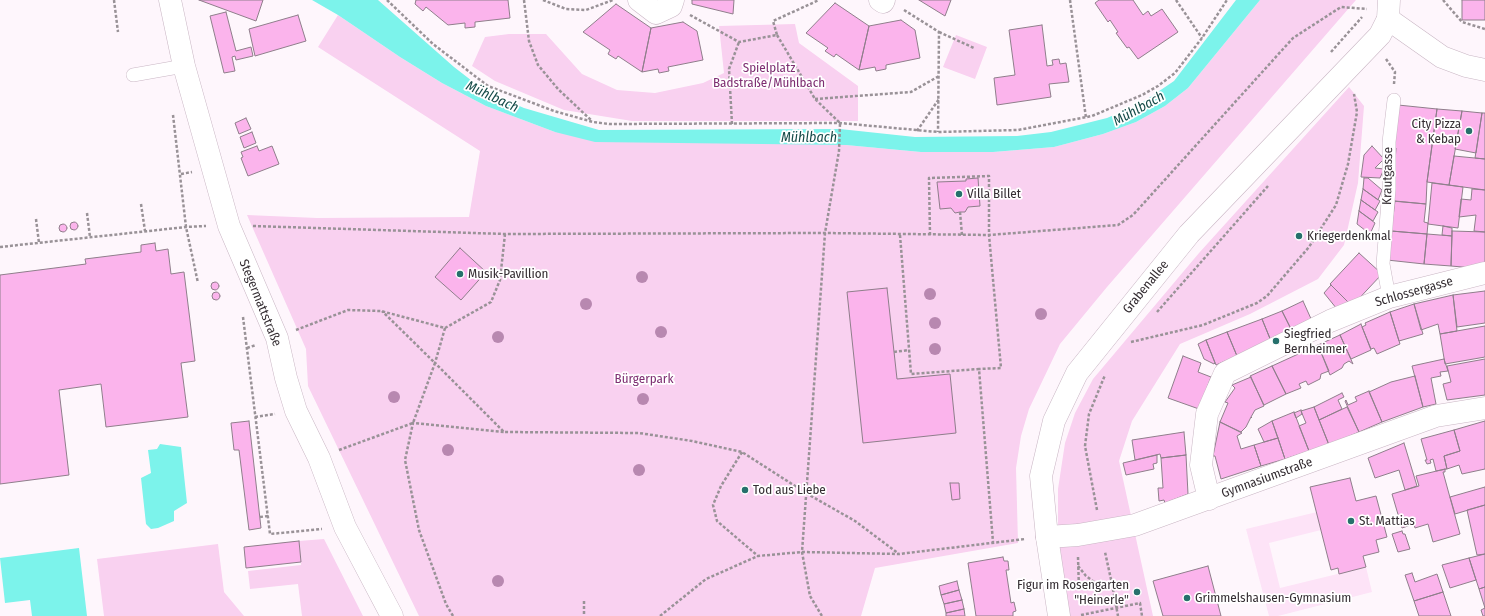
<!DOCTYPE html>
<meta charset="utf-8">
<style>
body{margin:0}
canvas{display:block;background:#fef6fc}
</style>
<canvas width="1485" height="616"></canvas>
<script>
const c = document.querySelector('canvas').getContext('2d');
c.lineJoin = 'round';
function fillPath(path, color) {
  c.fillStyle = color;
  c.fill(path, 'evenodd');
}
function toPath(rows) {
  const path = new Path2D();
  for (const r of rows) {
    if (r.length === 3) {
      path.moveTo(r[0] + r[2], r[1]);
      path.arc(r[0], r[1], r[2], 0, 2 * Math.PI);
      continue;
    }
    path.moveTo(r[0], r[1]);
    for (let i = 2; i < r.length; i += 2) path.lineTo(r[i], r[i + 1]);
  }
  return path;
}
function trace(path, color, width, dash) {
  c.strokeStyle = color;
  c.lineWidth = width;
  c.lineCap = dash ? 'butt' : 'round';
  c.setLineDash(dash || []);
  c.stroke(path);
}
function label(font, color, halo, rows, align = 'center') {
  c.font = font + ' "Fira Sans Condensed",sans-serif';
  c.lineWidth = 3.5;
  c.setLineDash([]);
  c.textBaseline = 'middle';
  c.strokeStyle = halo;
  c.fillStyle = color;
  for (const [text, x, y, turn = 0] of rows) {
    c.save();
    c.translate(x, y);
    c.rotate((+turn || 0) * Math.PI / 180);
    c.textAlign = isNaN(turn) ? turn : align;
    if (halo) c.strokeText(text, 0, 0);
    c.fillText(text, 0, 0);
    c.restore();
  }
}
const built = toPath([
 [1317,512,1321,530,1269,543,1280,588,1366,567,1372,592,1278,616,1269,616,1246,529]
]);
const green = toPath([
 [1260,0,1356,0,1107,287,1060,344,1029,409,1021,436,1016,468,1018,543,875,568,861,616,419,616,308,386,306,349,247,215,317,218,469,217,480,151,318,47,338,15,400,57,442,83,486,106,555,132,846,145,921,152,993,152,1054,147,1103,134,1136,122,1165,106,1188,88],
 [795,24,799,43,858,86,858,121,632,121,564,110,495,81,472,66,485,37,509,34,546,34,582,74,617,90,655,93,703,83,724,73,719,26],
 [956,35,987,47,975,79,943,67],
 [1349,87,1364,106,1358,183,1344,245,1318,279,1250,314,1180,344,1132,421,1119,461,1153,616,1068,616,1058,540,1058,489,1065,443,1075,413,1093,379,1199,253],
 [324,539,363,616,302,616,298,584,250,589,248,571,301,565,299,541],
 [218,544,224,592,244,616,104,616,97,559]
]);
const water = toPath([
 [312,0,378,0,454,67,485,91,524,108,599,130,840,129,915,137,1017,136,1051,132,1107,118,1140,104,1174,81,1236,0,1260,0,1188,88,1165,106,1136,122,1103,134,1054,147,993,152,921,152,846,145,595,142,555,132,486,106,442,83,400,57,338,15],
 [160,444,181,447,187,503,174,511,174,521,158,528,151,529,146,524,141,478,151,473,148,450,157,449],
 [79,548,87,616,32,616,30,600,5,603,0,558]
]);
const building = toPath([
 [199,0,263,0,256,21,199,0],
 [416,0,508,0,510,18,475,22,475,27,465,28,465,23,448,25,426,7,423,11,415,4,416,0],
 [692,0,734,0,733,14,692,4,692,0],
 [919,0,951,0,945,16,919,0],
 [1099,0,1133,0,1143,15,1148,11,1151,16,1162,9,1178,32,1138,59,1129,47,1127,48,1116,33,1118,32,1110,20,1108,22,1095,3,1099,0],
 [1462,0,1485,0,1485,20,1462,20,1462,0],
 [835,3,869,26,859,70,836,54,834,57,825,51,828,48,806,33,835,3],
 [616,4,651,28,642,72,618,56,616,59,608,54,610,50,583,32,616,4],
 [226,12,236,51,251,47,253,56,236,60,235,56,232,57,235,71,224,73,210,16,226,12],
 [298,15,306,41,255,56,249,29,298,15],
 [901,20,915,30,920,58,886,65,886,69,876,71,875,67,859,70,869,26,901,20],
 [683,22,697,31,703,60,668,67,669,71,659,73,658,69,642,72,651,28,683,22],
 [1042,25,1047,66,1053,65,1052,60,1059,59,1060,64,1066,63,1069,82,1049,84,1051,97,997,105,994,78,1015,75,1009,30,1042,25],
 [1398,105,1437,109,1427,182,1426,204,1392,201,1396,148,1392,148,1398,105],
 [1437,109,1462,111,1449,185,1427,182,1437,109],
 [1462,111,1482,113,1476,153,1455,149,1462,111],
 [1482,113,1485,113,1485,159,1475,158,1482,113],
 [246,118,251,129,239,134,235,123,246,118],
 [252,132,256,143,244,148,240,137,252,132],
 [257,146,259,151,272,146,279,164,248,176,241,158,243,157,241,152,257,146],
 [1372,146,1384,159,1375,168,1384,169,1380,178,1361,177,1364,155,1372,146],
 [1454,156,1485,159,1485,190,1449,185,1454,156],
 [978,178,980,206,968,207,965,212,960,212,955,213,951,208,940,209,937,182,966,181,966,179,978,178],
 [1364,178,1368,178,1382,190,1378,200,1363,189,1364,178],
 [1432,183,1463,187,1458,228,1428,224,1432,183],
 [1363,189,1380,201,1375,210,1361,200,1363,189],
 [1472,189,1485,190,1485,232,1474,231,1476,215,1459,217,1461,199,1471,200,1472,189],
 [1361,200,1378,212,1373,221,1359,211,1361,200],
 [1395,201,1426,204,1424,222,1428,223,1427,234,1391,231,1395,201],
 [1359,211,1375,223,1370,234,1357,224,1359,211],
 [74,226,4],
 [63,228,4],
 [1443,226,1452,228,1452,236,1442,235,1443,226],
 [1391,231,1427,234,1424,264,1387,260,1391,231],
 [1452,231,1485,232,1485,269,1451,266,1452,231],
 [1427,234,1452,236,1451,266,1424,264,1427,234],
 [155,243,156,251,168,249,171,274,184,272,195,361,181,363,188,417,106,427,101,384,59,390,69,475,0,484,0,275,86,264,85,259,141,252,141,245,155,243],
 [460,248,486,272,461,300,435,277,460,248],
 [1359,253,1382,274,1352,306,1330,284,1359,253],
 [215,286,4],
 [1331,285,1352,306,1341,314,1324,293,1331,285],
 [887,288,897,379,950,374,956,433,863,443,847,292,887,288],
 [1485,291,1485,323,1457,327,1453,295,1485,291],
 [216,296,4],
 [1453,295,1457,331,1440,334,1438,324,1421,330,1414,304,1453,295],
 [1303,301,1312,321,1292,331,1282,311,1303,301],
 [1414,304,1423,334,1399,341,1390,312,1414,304],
 [1282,311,1292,331,1271,341,1262,319,1282,311],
 [1390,312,1400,344,1377,354,1374,348,1371,349,1362,327,1366,325,1365,323,1390,312],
 [1262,319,1271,341,1237,356,1227,332,1262,319],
 [1361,324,1371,350,1351,359,1340,335,1361,324],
 [1485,326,1485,357,1445,364,1440,334,1485,326],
 [1227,332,1237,356,1216,365,1206,340,1227,332],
 [1340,335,1353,364,1349,361,1344,364,1342,368,1330,375,1318,345,1340,335],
 [1206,340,1215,363,1214,364,1204,359,1198,344,1206,340],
 [1318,345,1329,371,1321,374,1320,379,1308,385,1306,381,1299,384,1301,388,1286,394,1272,366,1318,345],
 [1183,356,1201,363,1198,372,1211,377,1199,409,1168,398,1183,356],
 [1444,359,1448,371,1440,372,1441,376,1431,378,1436,404,1423,407,1412,366,1444,359],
 [1485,359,1485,395,1447,400,1443,384,1451,382,1447,366,1485,359],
 [1272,366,1286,394,1264,405,1250,376,1272,366],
 [1415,376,1423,407,1382,422,1369,392,1391,382,1415,376],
 [1251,377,1264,406,1255,410,1251,417,1252,418,1251,417,1246,427,1241,432,1220,422,1228,403,1225,402,1235,388,1232,385,1251,377],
 [1369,391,1382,422,1359,432,1345,401,1346,400,1348,405,1357,401,1355,397,1369,391],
 [1342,393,1344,397,1338,400,1342,409,1319,420,1314,407,1342,393],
 [1314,407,1329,445,1309,451,1299,426,1306,423,1301,411,1314,407],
 [1347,407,1359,432,1329,445,1319,420,1347,407],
 [1301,410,1302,414,1296,418,1294,413,1301,410],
 [1294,412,1309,451,1285,459,1272,421,1294,412],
 [249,421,261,528,249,530,239,450,234,450,231,423,249,421],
 [1272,421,1278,438,1264,442,1258,429,1272,421],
 [1485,421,1485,469,1462,474,1459,465,1447,469,1444,456,1460,451,1454,430,1485,421],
 [1220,422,1242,433,1237,436,1241,449,1254,445,1261,466,1221,479,1215,456,1213,456,1220,422],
 [1454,430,1460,451,1444,456,1447,469,1436,471,1433,459,1430,460,1431,463,1427,464,1425,460,1427,460,1421,439,1454,430],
 [1184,432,1186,455,1161,458,1160,454,1135,460,1132,440,1184,432],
 [1278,438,1285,459,1261,466,1254,445,1278,438],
 [1404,443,1417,486,1405,490,1399,470,1375,478,1368,458,1404,443],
 [1157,455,1157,463,1153,464,1154,469,1126,475,1123,463,1157,455],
 [1186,455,1188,494,1165,503,1164,500,1159,501,1158,488,1163,488,1161,458,1186,455],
 [1445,469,1445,472,1443,472,1460,534,1433,542,1428,524,1415,528,1414,524,1402,528,1392,494,1419,486,1416,476,1445,469],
 [1350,478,1356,501,1376,496,1387,537,1376,540,1379,552,1363,556,1366,567,1339,574,1338,568,1331,570,1310,487,1350,478],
 [950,483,959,483,960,499,952,500,950,483],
 [1485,487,1485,505,1455,514,1450,497,1485,487],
 [1485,505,1485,554,1477,555,1467,510,1485,505],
 [1402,531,1403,534,1405,534,1410,549,1398,552,1392,534,1402,531],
 [299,541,301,562,246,568,244,547,299,541],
 [1485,554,1485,587,1479,589,1469,558,1485,554],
 [1003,557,1004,561,1008,561,1009,570,1006,570,1011,603,1014,602,1016,611,1013,612,1013,616,976,616,968,563,1003,557],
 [1469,558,1476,580,1450,588,1442,565,1469,558],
 [1208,566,1221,616,1163,616,1153,581,1208,566],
 [1412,573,1415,582,1437,574,1443,592,1414,601,1405,575,1412,573],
 [957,581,959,590,941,595,939,586,957,581],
 [1485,587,1485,616,1483,616,1481,610,1485,608,1479,589,1485,587],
 [959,590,962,600,944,604,941,595,959,590],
 [1443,592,1451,616,1419,616,1414,601,1443,592],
 [962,600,964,609,946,613,944,604,962,600],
 [964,609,965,616,946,616,946,613,964,609]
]);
const path = toPath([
 [114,0,118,32],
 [387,0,433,44,488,86,554,111,593,122,609,124,840,123,938,132,1018,130,1092,116,1142,95,1158,86,1175,73,1202,38,1227,0],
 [524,0,529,41,538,65,558,89,592,121],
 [543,0,566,9,586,10,613,0],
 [1070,0,1086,118],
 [1176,0,1202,38],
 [1443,0,1462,22,1485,29],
 [904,10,939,32,938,132],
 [690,15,739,42,777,35,773,21,819,0],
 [939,32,974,48],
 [777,35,815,99,840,123,839,151,825,233,802,552,810,596,822,616],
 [1331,52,1362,17],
 [1386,59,1395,72,1394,84],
 [815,99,911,92,939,76],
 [173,115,186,227,198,283],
 [732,124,729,69,739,42],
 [917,131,939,99],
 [181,174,192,172],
 [141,204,145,231],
 [960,212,962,235],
 [87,213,90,237],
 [36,219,39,243],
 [253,226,505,234,825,233,989,235,1118,225,1133,215,1293,38,1341,7,1367,9],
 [900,235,911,374,979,369,993,542],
 [930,235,929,178,989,176,989,235,1001,368,979,369],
 [0,247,186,227,206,226],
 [1157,312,1268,186],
 [243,317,270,534,322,529],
 [445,328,491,302,500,280,505,234],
 [296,330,348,310,381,311,445,328,435,363,504,432,639,433,692,441,742,452,806,493,855,521,899,554],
 [1131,342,1203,325,1257,303,1267,296,1309,247,1336,205,1348,164,1357,112,1354,94],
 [247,348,256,345],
 [894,352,909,350],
 [255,417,275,414],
 [339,450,413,423,435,363,382,311],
 [742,452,721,486,713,505,717,521,758,556],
 [1097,510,1085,446,1089,414,1105,375],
 [260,517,268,516],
 [1078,557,1079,590],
 [1078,566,1086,576,1094,582,1112,584,1105,552],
 [1112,584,1118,616],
 [584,601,584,616],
 [1081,615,1140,603,1142,616],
 [453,616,446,604,419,530,405,460,413,423,504,432],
 [660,616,706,579,758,556,802,552,899,554,1025,539]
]);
const lane = toPath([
 [133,75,184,66],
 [1389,297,1383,264,1389,189,1389,142,1394,100]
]);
const street = toPath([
 [170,0,184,66,229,226,277,338,286,378,296,411,319,458,345,527,392,616],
 [639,0,656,13,671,6,673,0],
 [880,0,883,2,884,0],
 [1388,19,1442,57,1466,66,1485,70],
 [1209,499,1201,465,1207,414,1225,373,1330,321,1389,297,1485,273],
 [1047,537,1078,535,1135,525,1436,416,1485,408]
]);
const secondary = toPath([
 [1059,616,1047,537,1041,476,1054,421,1077,373,1189,234,1380,35,1388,19,1389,0]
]);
const trees = [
 [642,277],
 [930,294],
 [586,304],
 [1041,314],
 [935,323],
 [661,332],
 [498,337],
 [935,349],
 [394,397],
 [643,399],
 [448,450],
 [639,470],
 [498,581]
];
const markers = [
 [1469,131,4,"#26706c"],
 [959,194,4,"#26706c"],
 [1299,236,4,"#26706c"],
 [460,274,4,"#26706c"],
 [1276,341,4,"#26706c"],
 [745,490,4,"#26706c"],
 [1351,521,4,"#26706c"],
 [1137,592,4,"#26706c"],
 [1187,598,4,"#26706c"]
];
const parkNames = [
 ["Spielplatz",769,68],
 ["Badstraße/Mühlbach",769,83],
 ["Bürgerpark",644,379]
];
const poiNames = [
 ["City Pizza",1461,124,"right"],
 ["& Kebap",1461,139,"right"],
 ["Villa Billet",967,194],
 ["Kriegerdenkmal",1307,236],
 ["Musik-Pavillion",468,274],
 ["Siegfried",1284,334],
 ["Bernheimer",1284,349],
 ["Tod aus Liebe",753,490],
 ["St. Mattias",1359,521],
 ["Figur im Rosengarten",1129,585,"right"],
 ["\"Heinerle\"",1129,600,"right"],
 ["Grimmelshausen-Gymnasium",1195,598]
];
const streetNames = [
 ["Krautgasse",1388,176,-89],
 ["Grabenallee",1146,287,-51],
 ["Schlossergasse",1414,292,-16],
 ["Stegermattstraße",260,303,68],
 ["Gymnasiumstraße",1267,478,-20]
];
const waterNames = [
 ["Mühlbach",492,97,25],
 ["Mühlbach",1139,109,-29],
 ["Mühlbach",809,138]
];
fillPath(built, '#fde3f7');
fillPath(green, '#f9d1f0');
fillPath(water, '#7cf3eb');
fillPath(building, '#fbb4ec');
trace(building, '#8f7e8b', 1);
trace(lane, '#c9b6c4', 14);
trace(street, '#c9b6c4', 23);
trace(secondary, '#c9b6c4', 23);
trace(path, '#999297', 2.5, [3, 2]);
trace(lane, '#fff', 13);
trace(street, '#fff', 22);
trace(secondary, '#fff', 22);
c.fillStyle = '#b888b0';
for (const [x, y] of trees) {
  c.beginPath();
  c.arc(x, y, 6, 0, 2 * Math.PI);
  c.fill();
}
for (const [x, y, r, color] of markers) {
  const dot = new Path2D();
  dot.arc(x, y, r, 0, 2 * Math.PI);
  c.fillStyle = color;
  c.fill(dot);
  trace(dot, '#fff', 1.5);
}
label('13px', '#7e2e72', '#fff', parkNames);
label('13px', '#352e33', '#fff', poiNames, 'left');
label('13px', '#352e33', '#fff', streetNames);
label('italic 14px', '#154b48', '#fff', waterNames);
</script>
